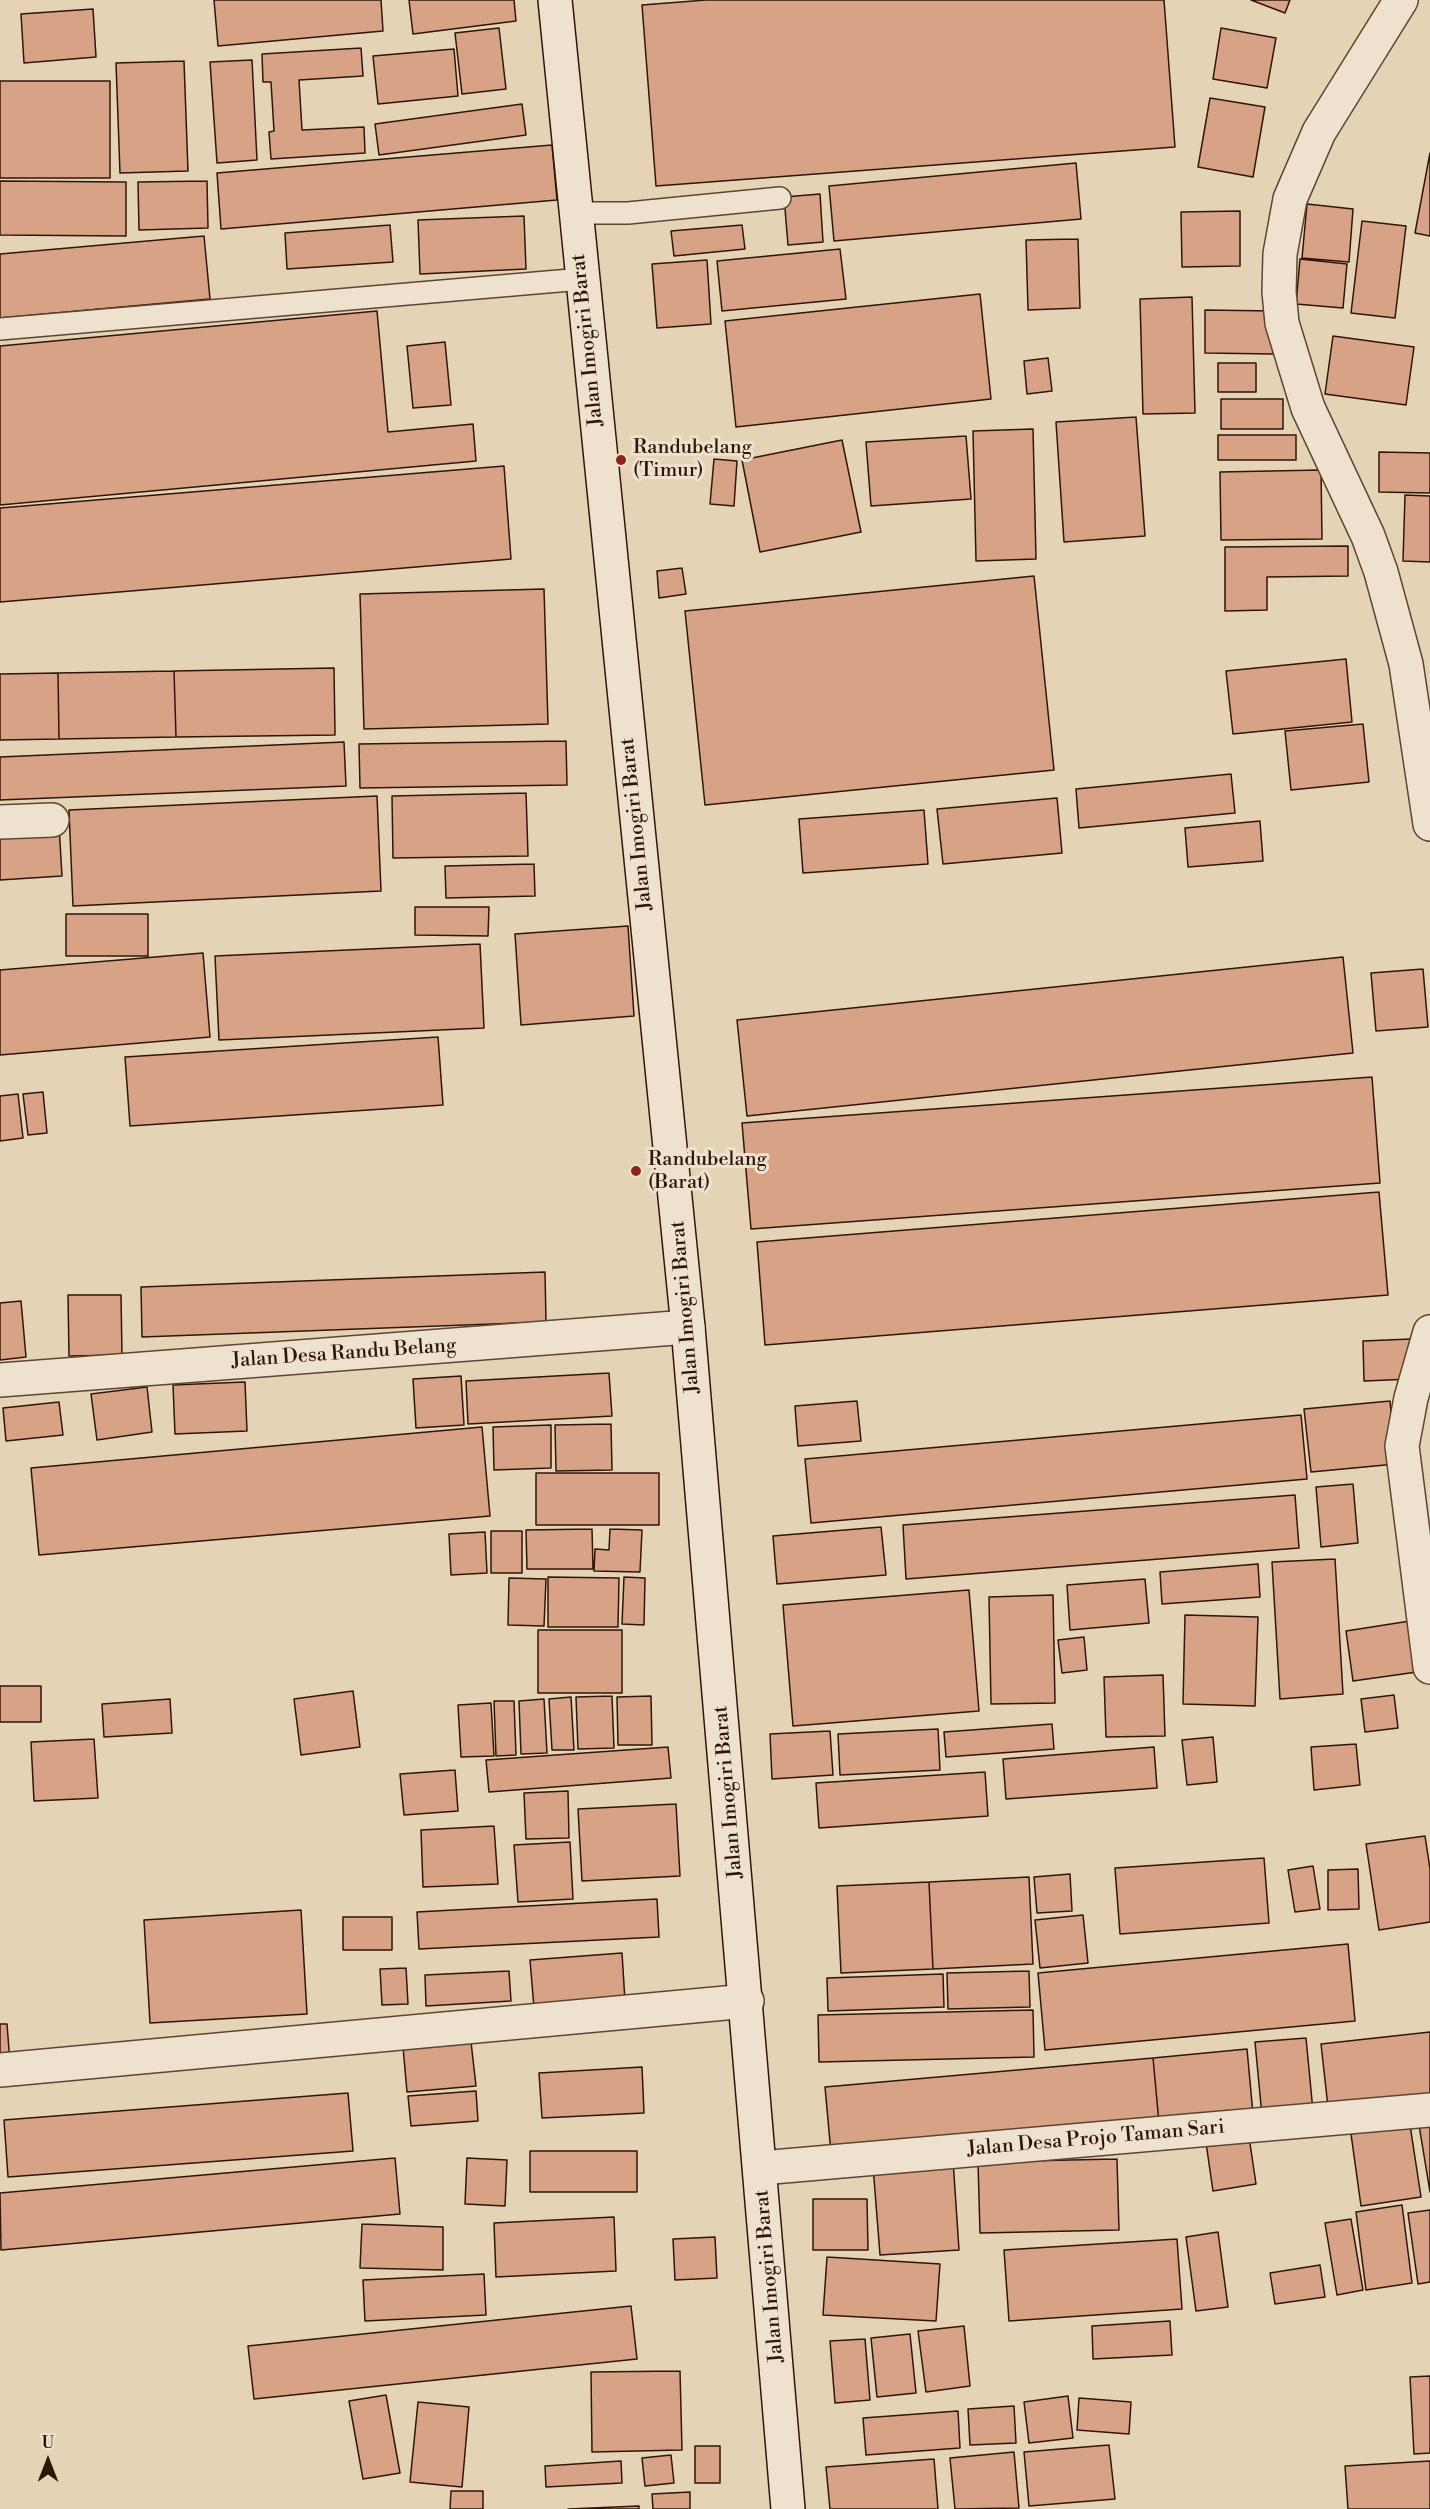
<!DOCTYPE html>
<style>
body{margin:0}
#map{position:relative;width:1430px;height:2509px;overflow:hidden;background:#e5d3b5;font-family:"Libre Bodoni",serif}
canvas{display:block}
.north{position:absolute;left:18px;top:2431px;width:60px;height:60px;-webkit-text-stroke:4px #eee2cf;paint-order:stroke;rotate:0deg;font-size:16px;font-weight:700;line-height:24px;text-align:center;color:#301607}
.north::after{content:'';display:block;margin:auto;width:21px;height:27px;background:#301607;clip-path:polygon(50% 0,100% 100%,50% 72%,0 100%)}
</style>
<div id="map">
<canvas width="1430" height="2509"></canvas>
<div class="north">U</div>
</div>
<script>
const c = document.querySelector('canvas').getContext('2d');
c.lineJoin = 'round';
function fillPath(path, color) {
  c.fillStyle = color;
  c.fill(path, 'evenodd');
}
function toPath(rows) {
  const path = new Path2D();
  for (const r of rows) {
    path.moveTo(r[0], r[1]);
    for (let i = 2; i < r.length; i += 2) path.lineTo(r[i], r[i + 1]);
  }
  return path;
}
function trace(path, color, width, dash) {
  c.strokeStyle = color;
  c.lineWidth = width;
  c.lineCap = dash ? 'butt' : 'round';
  c.setLineDash(dash || []);
  c.stroke(path);
}
function label(font, color, halo, rows, align = 'center') {
  c.font = font + ' "Libre Bodoni",serif';
  c.lineWidth = 6;
  c.setLineDash([]);
  c.textBaseline = 'middle';
  c.strokeStyle = halo;
  c.fillStyle = color;
  for (const [text, x, y, turn = 0] of rows) {
    c.save();
    c.translate(x, y);
    c.rotate((+turn || 0) * Math.PI / 180);
    c.textAlign = isNaN(turn) ? turn : align;
    if (halo) c.strokeText(text, 0, 0);
    c.fillText(text, 0, 0);
    c.restore();
  }
}
const building = toPath([
 [214,0,381,0,383,31,218,46,214,0],
 [409,0,514,0,516,21,413,34,409,0],
 [706,0,1164,0,1175,147,656,186,642,5,706,0],
 [1251,0,1290,0,1285,13,1251,0],
 [93,9,96,57,24,63,21,14,93,9],
 [499,28,506,89,462,94,455,33,499,28],
 [1221,28,1276,38,1267,88,1213,79,1221,28],
 [361,48,363,76,299,80,302,130,364,127,365,153,271,159,269,132,274,131,271,82,263,82,262,54,361,48],
 [454,49,458,96,378,104,373,56,454,49],
 [252,60,257,160,217,163,210,62,252,60],
 [184,61,188,171,120,173,116,63,184,61],
 [0,81,110,81,110,178,0,178,0,81],
 [1210,98,1265,107,1253,177,1198,167,1210,98],
 [522,104,526,135,379,155,375,124,522,104],
 [552,145,557,200,221,229,217,173,552,145],
 [1430,153,1430,236,1415,233,1430,153],
 [1076,163,1081,219,834,241,829,186,1076,163],
 [0,181,126,182,126,236,0,235,0,181],
 [207,181,208,228,139,230,138,182,207,181],
 [820,194,823,242,788,245,784,197,820,194],
 [1307,204,1353,209,1349,262,1302,258,1307,204],
 [1240,211,1240,266,1182,267,1181,212,1240,211],
 [524,216,526,269,420,274,418,220,524,216],
 [1362,221,1406,226,1395,318,1351,313,1362,221],
 [390,225,393,262,287,269,285,233,390,225],
 [742,225,745,249,674,256,671,231,742,225],
 [204,236,210,299,0,318,0,254,204,236],
 [1078,239,1080,308,1028,310,1026,240,1078,239],
 [840,249,846,299,722,311,717,261,840,249],
 [1300,259,1347,264,1343,308,1296,304,1300,259],
 [707,260,711,324,657,328,652,264,707,260],
 [980,294,991,399,736,427,725,321,980,294],
 [1192,297,1195,413,1143,414,1140,299,1192,297],
 [1205,310,1274,311,1273,354,1205,353,1205,310],
 [377,311,388,432,473,424,476,461,0,505,0,346,377,311],
 [1333,336,1414,347,1406,405,1325,394,1333,336],
 [445,342,451,405,413,408,407,346,445,342],
 [1048,358,1052,391,1027,394,1024,361,1048,358],
 [1218,363,1256,363,1256,392,1218,392,1218,363],
 [1221,399,1283,399,1283,429,1221,429,1221,399],
 [1136,417,1145,536,1064,542,1056,422,1136,417],
 [1033,429,1036,559,976,561,973,431,1033,429],
 [1218,435,1296,435,1296,460,1218,460,1218,435],
 [966,436,971,499,871,506,866,442,966,436],
 [842,440,861,532,760,552,742,460,842,440],
 [1379,452,1430,453,1430,493,1379,492,1379,452],
 [714,459,737,461,734,506,710,504,714,459],
 [504,466,511,559,0,602,0,508,504,466],
 [1321,470,1322,539,1221,540,1220,472,1321,470],
 [1405,495,1430,496,1430,562,1403,561,1405,495],
 [1348,546,1348,576,1267,577,1267,610,1225,611,1225,547,1348,546],
 [682,568,686,594,659,598,657,571,682,568],
 [1034,576,1054,770,705,805,685,611,1034,576],
 [544,589,548,724,364,729,360,594,544,589],
 [1346,659,1352,722,1233,734,1226,671,1346,659],
 [334,668,335,735,176,737,174,671,334,668],
 [174,671,176,737,59,739,58,673,174,671],
 [58,673,59,739,0,740,0,674,58,673],
 [1363,724,1369,782,1291,790,1285,731,1363,724],
 [566,741,567,785,360,788,359,744,566,741],
 [344,742,346,786,0,800,0,757,344,742],
 [1231,774,1235,813,1079,828,1076,789,1231,774],
 [526,793,528,856,393,858,392,796,526,793],
 [377,796,381,891,73,906,69,810,377,796],
 [1057,798,1062,853,943,864,937,809,1057,798],
 [924,810,928,864,803,873,799,819,924,810],
 [1260,821,1263,861,1188,867,1185,828,1260,821],
 [59,826,62,876,0,880,0,830,59,826],
 [534,864,535,896,446,898,445,866,534,864],
 [415,907,489,907,488,936,415,935,415,907],
 [66,914,148,914,148,956,66,956,66,914],
 [628,926,634,1016,521,1025,515,934,628,926],
 [480,944,484,1028,219,1040,215,956,480,944],
 [203,953,210,1037,0,1055,0,970,203,953],
 [1343,957,1353,1053,747,1116,737,1020,1343,957],
 [1423,969,1428,1027,1376,1031,1371,973,1423,969],
 [438,1037,443,1105,130,1126,125,1057,438,1037],
 [1372,1077,1380,1183,751,1229,742,1123,1372,1077],
 [43,1092,47,1133,28,1135,23,1094,43,1092],
 [18,1094,23,1138,0,1141,0,1096,18,1094],
 [1379,1192,1388,1295,765,1345,757,1242,1379,1192],
 [545,1272,546,1322,142,1337,141,1287,545,1272],
 [68,1295,121,1295,122,1355,69,1356,68,1295],
 [21,1301,26,1357,0,1360,0,1303,21,1301],
 [1411,1339,1412,1379,1364,1381,1363,1341,1411,1339],
 [609,1373,612,1416,468,1424,466,1381,609,1373],
 [461,1376,464,1425,416,1428,413,1379,461,1376],
 [245,1382,247,1431,175,1434,173,1385,245,1382],
 [147,1387,152,1432,97,1440,91,1394,147,1387],
 [857,1401,861,1441,798,1446,795,1406,857,1401],
 [1390,1401,1396,1464,1311,1472,1304,1409,1390,1401],
 [59,1402,63,1435,6,1441,3,1408,59,1402],
 [1301,1415,1307,1479,811,1523,805,1459,1301,1415],
 [611,1424,612,1470,556,1471,555,1425,611,1424],
 [551,1425,551,1468,494,1470,493,1427,551,1425],
 [482,1427,490,1516,39,1555,31,1468,482,1427],
 [536,1473,659,1473,659,1525,536,1525,536,1473],
 [1353,1484,1358,1543,1321,1547,1316,1487,1353,1484],
 [1295,1495,1299,1548,906,1579,903,1525,1295,1495],
 [881,1527,886,1575,777,1584,773,1536,881,1527],
 [592,1529,593,1569,527,1569,526,1530,592,1529],
 [610,1529,642,1530,640,1572,594,1571,595,1549,609,1550,610,1529],
 [491,1531,522,1531,522,1573,491,1573,491,1531],
 [485,1532,487,1573,451,1575,449,1534,485,1532],
 [1335,1559,1343,1694,1280,1699,1272,1562,1335,1559],
 [1258,1564,1260,1597,1162,1604,1160,1572,1258,1564],
 [548,1577,619,1578,618,1627,548,1627,548,1577],
 [624,1577,645,1578,644,1625,622,1624,624,1577],
 [509,1578,546,1579,544,1626,508,1625,509,1578],
 [1145,1579,1149,1623,1070,1630,1067,1585,1145,1579],
 [969,1590,979,1711,793,1726,783,1605,969,1590],
 [1053,1595,1055,1703,991,1704,989,1597,1053,1595],
 [1185,1615,1258,1617,1255,1706,1183,1704,1185,1615],
 [1410,1621,1417,1672,1353,1681,1346,1631,1410,1621],
 [538,1630,622,1630,622,1693,538,1693,538,1630],
 [1084,1637,1087,1670,1062,1673,1058,1640,1084,1637],
 [1163,1675,1165,1736,1106,1737,1104,1677,1163,1675],
 [0,1686,41,1686,41,1722,0,1722,0,1686],
 [353,1691,360,1747,301,1755,294,1699,353,1691],
 [1394,1695,1398,1728,1365,1732,1361,1699,1394,1695],
 [612,1696,614,1748,578,1749,576,1697,612,1696],
 [651,1696,652,1745,618,1745,617,1697,651,1696],
 [571,1697,574,1750,552,1750,549,1699,571,1697],
 [170,1699,172,1733,104,1737,102,1704,170,1699],
 [544,1699,547,1753,521,1754,519,1701,544,1699],
 [494,1701,514,1701,516,1755,496,1756,494,1701],
 [491,1703,494,1756,461,1757,458,1705,491,1703],
 [1052,1724,1054,1749,946,1757,944,1732,1052,1724],
 [938,1729,940,1770,840,1775,838,1734,938,1729],
 [830,1731,833,1775,772,1779,770,1734,830,1731],
 [1213,1737,1217,1782,1187,1785,1182,1740,1213,1737],
 [94,1739,98,1798,34,1801,31,1742,94,1739],
 [1356,1744,1360,1785,1314,1790,1311,1747,1356,1744],
 [668,1747,671,1778,489,1792,486,1760,668,1747],
 [1154,1747,1157,1788,1006,1799,1003,1759,1154,1747],
 [455,1770,458,1811,404,1815,400,1774,455,1770],
 [985,1772,988,1816,819,1828,816,1783,985,1772],
 [568,1791,569,1838,526,1839,524,1793,568,1791],
 [676,1804,680,1876,582,1881,578,1809,676,1804],
 [494,1826,498,1884,423,1887,421,1830,494,1826],
 [1425,1836,1430,1869,1430,1922,1379,1930,1366,1844,1425,1836],
 [570,1842,573,1899,518,1902,514,1845,570,1842],
 [1264,1858,1269,1923,1120,1934,1115,1868,1264,1858],
 [1313,1866,1320,1909,1295,1912,1288,1870,1313,1866],
 [1358,1869,1359,1909,1328,1910,1328,1870,1358,1869],
 [1070,1874,1072,1911,1037,1913,1034,1877,1070,1874],
 [1029,1877,1033,1964,933,1969,929,1882,1029,1877],
 [929,1882,933,1969,841,1973,837,1886,929,1882],
 [657,1899,659,1937,419,1949,417,1912,657,1899],
 [301,1910,307,2014,150,2023,144,1920,301,1910],
 [1083,1915,1088,1963,1040,1968,1035,1920,1083,1915],
 [343,1917,392,1917,392,1950,343,1950,343,1917],
 [1348,1944,1355,2021,1045,2050,1038,1973,1348,1944],
 [622,1953,625,2001,534,2008,530,1960,622,1953],
 [406,1968,408,2004,382,2005,380,1969,406,1968],
 [509,1971,511,2001,426,2006,425,1975,509,1971],
 [1029,1971,1030,2007,948,2009,947,1973,1029,1971],
 [943,1974,944,2007,828,2011,827,1978,943,1974],
 [1033,2010,1034,2057,819,2062,818,2015,1033,2010],
 [0,2024,7,2024,10,2063,0,2064,0,2024],
 [1430,2032,1430,2095,1328,2107,1321,2044,1430,2032],
 [1306,2038,1313,2111,1262,2116,1255,2042,1306,2038],
 [471,2042,476,2086,407,2092,403,2047,471,2042],
 [1247,2049,1253,2114,1159,2123,1153,2058,1247,2049],
 [1153,2058,1159,2123,831,2153,825,2087,1153,2058],
 [642,2067,644,2113,542,2118,539,2073,642,2067],
 [476,2091,478,2121,411,2126,408,2096,476,2091],
 [348,2093,353,2151,8,2177,4,2120,348,2093],
 [1430,2124,1430,2192,1419,2125,1430,2124],
 [1410,2125,1421,2197,1361,2206,1351,2134,1410,2125],
 [1248,2130,1256,2184,1213,2191,1205,2136,1248,2130],
 [530,2151,637,2151,637,2192,530,2192,530,2151],
 [395,2158,400,2214,1,2250,0,2193,395,2158],
 [467,2158,507,2160,505,2206,465,2204,467,2158],
 [1117,2159,1119,2230,980,2233,978,2162,1117,2159],
 [953,2160,959,2250,880,2255,873,2166,953,2160],
 [813,2199,867,2199,868,2250,813,2250,813,2199],
 [1402,2205,1412,2283,1366,2290,1356,2212,1402,2205],
 [1430,2210,1430,2282,1418,2284,1408,2213,1430,2210],
 [614,2217,616,2271,496,2277,494,2223,614,2217],
 [1351,2219,1363,2290,1337,2295,1325,2223,1351,2219],
 [362,2224,443,2227,443,2270,360,2268,362,2224],
 [1218,2232,1228,2307,1196,2311,1186,2237,1218,2232],
 [715,2237,717,2278,675,2280,673,2239,715,2237],
 [1177,2239,1182,2309,1009,2321,1004,2250,1177,2239],
 [827,2257,940,2264,936,2321,823,2315,827,2257],
 [1320,2265,1325,2297,1275,2304,1270,2273,1320,2265],
 [484,2274,486,2315,365,2321,363,2280,484,2274],
 [631,2306,637,2359,254,2399,248,2346,631,2306],
 [1170,2321,1172,2355,1093,2359,1092,2326,1170,2321],
 [964,2326,970,2386,926,2392,918,2331,964,2326],
 [910,2334,916,2393,877,2397,871,2338,910,2334],
 [865,2339,870,2400,835,2403,830,2341,865,2339],
 [680,2371,682,2450,592,2452,591,2372,680,2371],
 [1430,2376,1430,2453,1414,2454,1410,2377,1430,2376],
 [386,2395,400,2473,363,2479,349,2401,386,2395],
 [1068,2396,1073,2438,1029,2443,1024,2402,1068,2396],
 [1079,2398,1131,2402,1129,2434,1077,2430,1079,2398],
 [418,2402,469,2407,462,2487,410,2482,418,2402],
 [1014,2406,1016,2443,970,2445,968,2409,1014,2406],
 [958,2411,960,2448,866,2455,863,2418,958,2411],
 [1109,2445,1115,2499,1029,2506,1024,2452,1109,2445],
 [695,2446,720,2446,720,2483,695,2483,695,2446],
 [1014,2452,1019,2508,955,2509,950,2458,1014,2452],
 [671,2455,674,2483,645,2486,642,2458,671,2455],
 [934,2459,938,2509,830,2509,826,2467,934,2459],
 [621,2461,622,2483,546,2487,545,2466,621,2461],
 [1430,2461,1430,2509,1348,2509,1345,2466,1430,2461],
 [451,2491,483,2491,483,2509,450,2509,451,2491],
 [690,2492,690,2509,653,2509,652,2494,690,2492],
 [639,2506,639,2509,568,2509,639,2506]
]);
const service = toPath([
 [576,213,628,213,780,198],
 [0,329,582,279]
]);
const minor = toPath([
 [1401,0,1319,132,1290,199,1280,254,1279,292,1282,323,1308,408,1368,536,1381,572,1406,664,1430,824],
 [0,822,52,820],
 [1430,1332,1411,1398,1402,1446,1430,1667],
 [0,1380,688,1327],
 [0,2070,747,2001],
 [761,2168,1430,2110]
]);
const secondary = toPath([
 [555,0,688,1327,788,2509]
]);
const markers = [
 [621,460,6,"#8f2418"],
 [636,1171,6,"#8f2418"]
];
const streetNames = [
 ["Jalan Imogiri Barat",588,340,-96],
 ["Jalan Imogiri Barat",637,824,-96],
 ["Jalan Imogiri Barat",686,1307,-95],
 ["Jalan Desa Randu Belang",344,1354,-4],
 ["Jalan Imogiri Barat",729,1792,-95],
 ["Jalan Desa Projo Taman Sari",1096,2139,-5],
 ["Jalan Imogiri Barat",770,2276,-95]
];
const poiNames = [
 ["Randubelang",633,448],
 ["(Timur)",633,471],
 ["Randubelang",648,1160],
 ["(Barat)",648,1183]
];
fillPath(building, '#d8a287');
trace(building, '#301607', 1.5);
trace(service, '#5d4532', 24);
trace(minor, '#5d4532', 36);
trace(secondary, '#301607', 36);
trace(service, '#eee2cf', 21);
trace(minor, '#eee2cf', 33);
trace(secondary, '#eee2cf', 33);
for (const [x, y, r, color] of markers) {
  const dot = new Path2D();
  dot.arc(x, y, r, 0, 2 * Math.PI);
  c.fillStyle = color;
  c.fill(dot);
  trace(dot, '#eee2cf', 2);
}
label('20px', '#301607', '#eee2cf', streetNames);
label('20px', '#301607', '#eee2cf', poiNames, 'left');
</script>
